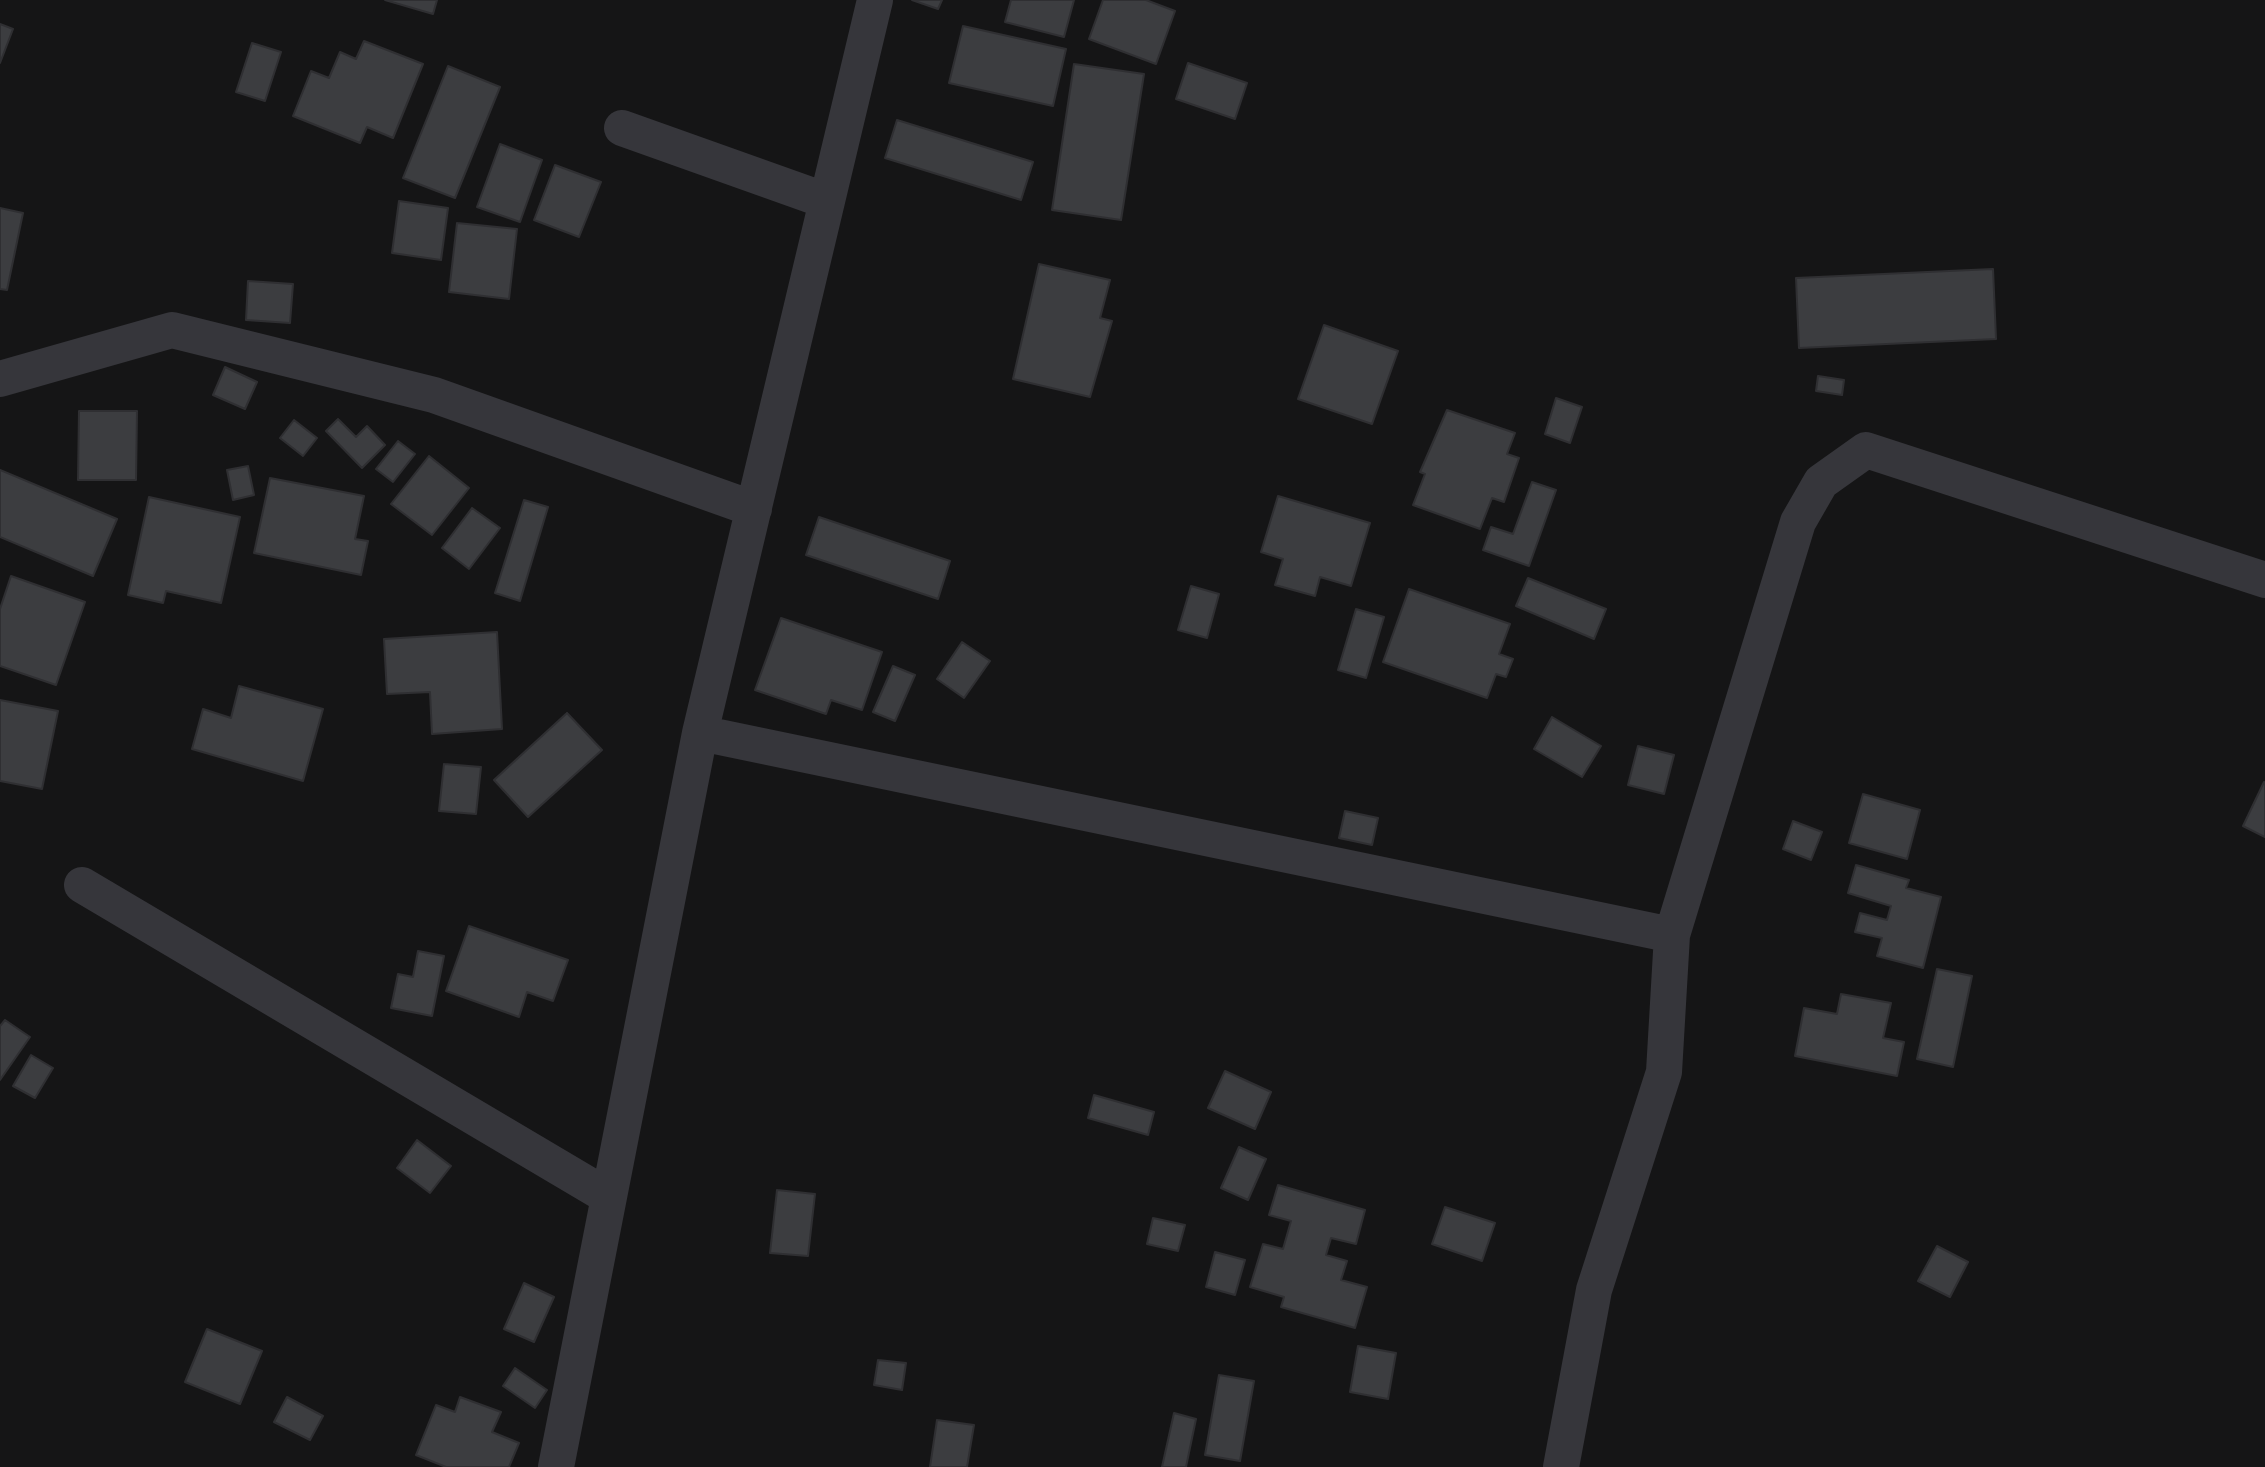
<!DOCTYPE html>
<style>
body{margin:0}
canvas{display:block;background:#151516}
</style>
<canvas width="2265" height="1467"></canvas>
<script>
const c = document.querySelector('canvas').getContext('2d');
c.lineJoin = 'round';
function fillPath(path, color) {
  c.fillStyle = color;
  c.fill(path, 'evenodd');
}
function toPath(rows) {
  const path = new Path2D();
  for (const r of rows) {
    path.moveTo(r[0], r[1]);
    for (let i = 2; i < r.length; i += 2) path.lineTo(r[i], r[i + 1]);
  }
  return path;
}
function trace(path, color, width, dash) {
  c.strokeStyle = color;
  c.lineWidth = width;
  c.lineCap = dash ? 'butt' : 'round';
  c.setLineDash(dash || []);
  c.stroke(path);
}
const building = toPath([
 [385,0,437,0,433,14,385,0],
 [912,0,942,0,938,9,912,0],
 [1011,0,1074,0,1064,37,1005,22,1011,0],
 [1103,0,1146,0,1175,11,1156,64,1089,39,1103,0],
 [0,24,13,29,0,63,0,24],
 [963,26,1066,49,1053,106,949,83,963,26],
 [364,41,423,64,393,138,367,127,360,143,293,116,311,71,329,78,340,52,356,59,364,41],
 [252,43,281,52,265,101,236,92,252,43],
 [1188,63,1247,83,1235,119,1176,99,1188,63],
 [1074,64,1144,74,1121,220,1052,210,1074,64],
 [448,66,500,87,455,198,403,178,448,66],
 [897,120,1033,162,1021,200,885,158,897,120],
 [500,144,542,160,520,222,477,207,500,144],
 [555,165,601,182,579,237,534,220,555,165],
 [399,201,448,208,441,260,392,253,399,201],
 [0,208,23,213,7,290,0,289,0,208],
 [457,223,517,229,509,299,449,292,457,223],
 [1039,264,1110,280,1100,318,1112,321,1090,397,1013,379,1039,264],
 [1993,269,1996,339,1799,348,1796,278,1993,269],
 [248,281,293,284,290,323,246,320,248,281],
 [1324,325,1398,351,1372,424,1298,399,1324,325],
 [225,367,257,382,245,409,213,395,225,367],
 [1818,376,1844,380,1842,395,1816,391,1818,376],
 [1556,398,1582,407,1570,443,1545,434,1556,398],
 [1447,410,1515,433,1507,454,1519,458,1504,502,1492,498,1480,529,1413,505,1425,474,1420,472,1447,410],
 [79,411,137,411,136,480,78,480,79,411],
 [338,419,356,437,367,426,385,445,362,468,326,431,338,419],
 [294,420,317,438,303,456,280,438,294,420],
 [398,441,415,454,393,482,376,469,398,441],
 [429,456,469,488,432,535,391,504,429,456],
 [248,466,254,495,233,500,227,470,248,466],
 [0,470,117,519,93,576,0,537,0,470],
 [270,478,364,496,355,539,368,541,361,575,254,553,270,478],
 [1532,482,1556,490,1529,566,1483,550,1491,527,1513,534,1532,482],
 [1278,496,1370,523,1351,586,1320,577,1315,596,1275,585,1283,559,1261,552,1278,496],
 [149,497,240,517,221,603,166,591,163,603,128,595,149,497],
 [524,500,548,507,520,601,495,593,524,500],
 [472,508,500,528,469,569,442,548,472,508],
 [819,517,950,561,938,599,806,555,819,517],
 [11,576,85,602,56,685,0,666,0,609,11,576],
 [1528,578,1606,609,1594,639,1516,606,1528,578],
 [1191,586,1219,594,1207,638,1178,630,1191,586],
 [1409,589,1510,624,1499,654,1513,659,1506,677,1496,674,1487,698,1383,662,1409,589],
 [1356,609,1384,617,1366,678,1338,670,1356,609],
 [781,618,882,652,862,710,831,700,826,714,755,690,781,618],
 [497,632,502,729,432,734,430,692,387,694,384,639,497,632],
 [962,642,990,661,964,698,937,679,962,642],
 [893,666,915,675,895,721,873,712,893,666],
 [239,686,323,709,303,781,192,749,203,709,231,718,239,686],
 [0,700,58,711,42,789,0,781,0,700],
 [567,713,602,750,528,817,494,780,567,713],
 [1552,717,1601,746,1582,777,1534,749,1552,717],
 [1638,746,1674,755,1664,794,1628,785,1638,746],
 [444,764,481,767,476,814,439,811,444,764],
 [2264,782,2265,783,2265,837,2243,826,2264,782],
 [1863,794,1920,810,1907,859,1849,843,1863,794],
 [1345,811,1378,818,1372,845,1339,838,1345,811],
 [1793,821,1822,832,1811,860,1783,849,1793,821],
 [1856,865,1909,880,1906,888,1941,897,1923,968,1877,956,1882,938,1855,932,1860,913,1887,920,1891,906,1848,893,1856,865],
 [469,926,568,960,553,1001,527,992,519,1017,446,991,469,926],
 [418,951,444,956,432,1016,391,1008,398,974,413,977,418,951],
 [1937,969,1972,976,1953,1067,1917,1059,1937,969],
 [1841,994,1891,1003,1883,1038,1904,1042,1897,1076,1795,1056,1804,1008,1837,1014,1841,994],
 [5,1020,30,1037,0,1080,0,1026,5,1020],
 [31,1055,53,1068,35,1098,13,1086,31,1055],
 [1225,1071,1271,1092,1255,1129,1208,1108,1225,1071],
 [1094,1095,1154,1112,1148,1135,1088,1118,1094,1095],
 [417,1140,451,1166,430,1193,397,1168,417,1140],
 [1239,1147,1266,1159,1248,1200,1221,1188,1239,1147],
 [1278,1185,1365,1210,1356,1244,1331,1238,1326,1255,1347,1261,1341,1280,1367,1287,1355,1328,1281,1307,1284,1297,1250,1287,1263,1244,1283,1249,1291,1221,1269,1215,1278,1185],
 [777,1190,815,1194,808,1256,770,1253,777,1190],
 [1445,1207,1495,1223,1482,1261,1432,1244,1445,1207],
 [1153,1218,1185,1225,1178,1251,1147,1244,1153,1218],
 [1937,1246,1968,1262,1950,1297,1918,1281,1937,1246],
 [1215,1252,1245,1260,1235,1295,1206,1287,1215,1252],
 [524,1283,554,1297,534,1342,504,1329,524,1283],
 [207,1329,262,1351,240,1404,185,1382,207,1329],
 [1358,1346,1396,1353,1388,1399,1350,1392,1358,1346],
 [878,1360,906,1363,902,1390,874,1385,878,1360],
 [515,1368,547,1390,535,1408,503,1386,515,1368],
 [1219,1375,1254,1381,1240,1461,1205,1455,1219,1375],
 [287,1397,323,1416,310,1440,274,1422,287,1397],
 [460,1397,501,1412,492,1432,519,1443,509,1467,446,1467,416,1455,436,1405,455,1412,460,1397],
 [1174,1413,1196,1419,1186,1467,1162,1467,1174,1413],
 [937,1420,974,1425,967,1467,930,1467,937,1420]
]);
const street = toPath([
 [622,128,827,201],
 [0,379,172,330,434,395,754,509],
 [700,733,1672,935],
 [82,885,609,1197],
 [556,1467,700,733,875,0],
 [1561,1467,1594,1290,1664,1072,1672,935,1798,522,1821,482,1866,450,2265,580]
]);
fillPath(building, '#3c3d40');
trace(building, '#2f2f32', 2);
trace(street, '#36363b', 36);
</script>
